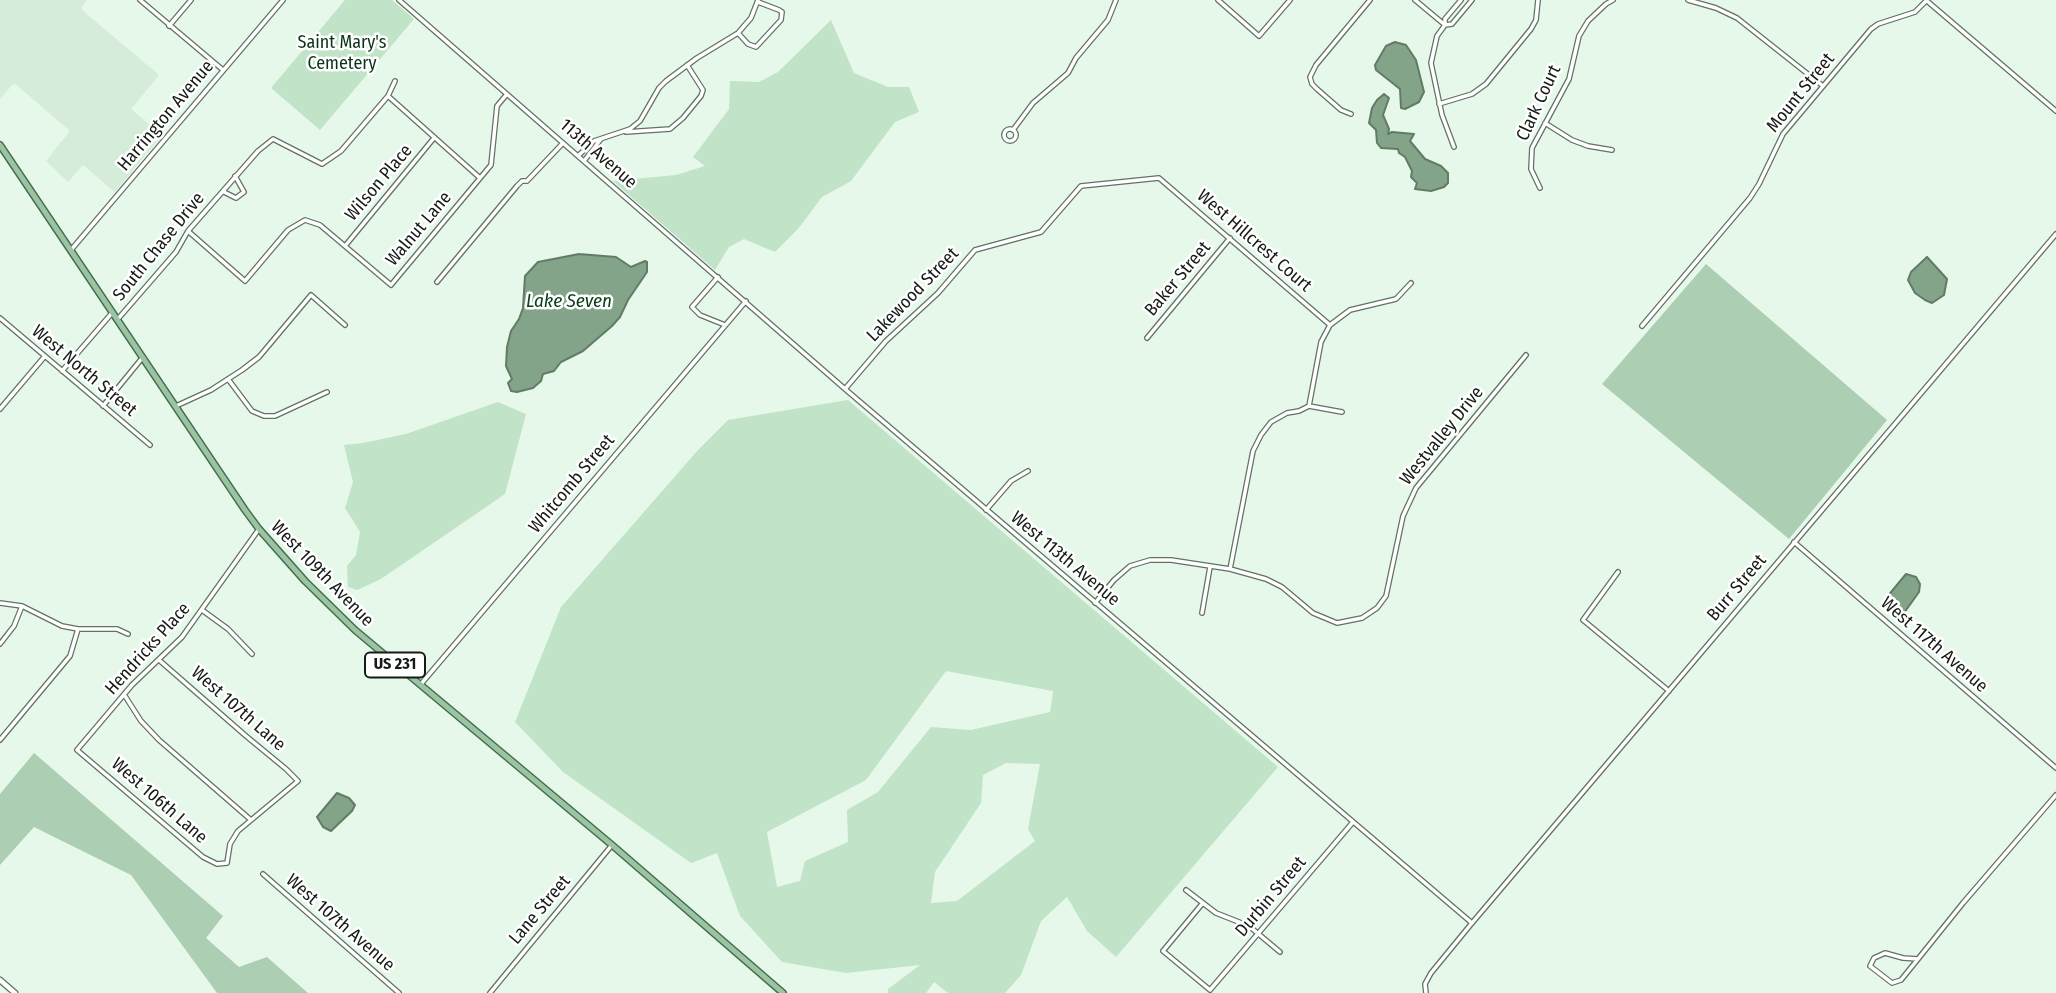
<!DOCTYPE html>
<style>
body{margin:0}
canvas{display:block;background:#e6f8e9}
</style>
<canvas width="2056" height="993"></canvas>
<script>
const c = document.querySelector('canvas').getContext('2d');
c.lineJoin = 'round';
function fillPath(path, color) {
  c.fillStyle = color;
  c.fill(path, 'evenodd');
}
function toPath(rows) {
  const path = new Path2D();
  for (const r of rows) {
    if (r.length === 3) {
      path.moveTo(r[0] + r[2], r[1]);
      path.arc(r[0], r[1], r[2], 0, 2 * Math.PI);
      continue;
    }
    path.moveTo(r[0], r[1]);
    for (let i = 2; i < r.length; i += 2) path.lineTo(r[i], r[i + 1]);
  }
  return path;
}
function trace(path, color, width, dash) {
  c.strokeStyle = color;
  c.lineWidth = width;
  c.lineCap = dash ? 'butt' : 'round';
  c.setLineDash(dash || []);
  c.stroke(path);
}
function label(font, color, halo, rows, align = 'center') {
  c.font = font + ' "Fira Sans Condensed",sans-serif';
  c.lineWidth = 5;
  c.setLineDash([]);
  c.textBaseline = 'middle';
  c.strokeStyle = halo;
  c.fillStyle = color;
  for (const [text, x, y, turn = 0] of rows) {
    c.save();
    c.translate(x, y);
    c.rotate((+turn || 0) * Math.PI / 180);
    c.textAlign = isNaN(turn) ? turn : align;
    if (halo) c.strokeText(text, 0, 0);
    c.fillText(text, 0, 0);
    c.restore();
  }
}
const built = toPath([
 [0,0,87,0,82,6,82,10,159,75,131,109,162,135,115,192,83,165,68,182,46,161,70,131,14,83,0,99]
]);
const green = toPath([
 [345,0,392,0,414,19,320,130,271,88],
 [831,20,854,73,888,87,909,87,919,112,895,122,851,181,822,197,798,229,775,252,744,239,729,247,715,270,613,181,676,175,705,166,693,157,729,109,730,81,759,82,778,72],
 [848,400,1278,767,1116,957,1087,931,1067,897,1041,921,1021,975,1005,993,948,993,934,982,926,993,888,993,888,989,920,965,846,973,782,962,740,916,717,853,691,863,563,772,515,722,561,607,698,450,728,420],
 [946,671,1053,691,1050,712,971,730,931,727,878,792,847,810,848,842,805,861,800,881,777,887,767,832,866,780],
 [1006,763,1040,764,1028,829,1035,841,957,901,931,903,935,872,981,803,983,775],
 [498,402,526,414,505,494,381,579,357,590,348,587,347,566,356,555,360,532,345,508,353,482,344,445,363,443,406,434]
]);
const forest = toPath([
 [1706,264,1887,420,1789,539,1602,384],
 [34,753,223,916,206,938,239,967,267,957,308,993,217,993,131,875,34,827,0,865,0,794]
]);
const water = toPath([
 [1395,42,1406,45,1416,60,1424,92,1419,102,1405,109,1401,108,1400,89,1376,70,1375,65,1386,46,1395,42],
 [1384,94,1389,98,1383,115,1389,129,1388,134,1392,132,1414,134,1410,141,1425,159,1441,166,1448,173,1448,183,1444,187,1431,191,1415,189,1417,183,1411,177,1412,171,1405,157,1399,153,1398,149,1381,148,1377,143,1376,130,1369,123,1372,108,1377,100,1384,94],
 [579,254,616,257,631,267,645,261,647,262,647,272,628,300,620,317,612,326,583,351,561,362,554,371,543,374,541,381,533,388,517,392,511,391,508,383,512,379,506,366,507,347,511,331,519,319,523,308,525,276,538,262,579,254],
 [1927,257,1947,279,1944,295,1932,303,1925,300,1915,293,1908,280,1911,272,1927,257],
 [1906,574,1916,577,1920,584,1919,592,1904,613,1895,616,1889,611,1887,597,1906,574],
 [337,793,349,798,355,805,352,811,331,831,323,827,317,817,337,793]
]);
const minor = toPath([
 [140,0,223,70],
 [399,0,845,389,1472,923],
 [1218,0,1259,36,1290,0],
 [1415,0,1445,25],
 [1688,0,1716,8,1737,18,1823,86],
 [1927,1,2056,111],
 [1445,25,1452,24,1472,0],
 [169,26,191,0],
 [738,33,748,44,756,47,781,20,782,12,779,10,758,2],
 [395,81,388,96,480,178],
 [1439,104,1472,94,1486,84,1531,29,1536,20,1538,0],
 [1351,114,1341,110,1317,89,1312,84,1310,77,1316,65,1370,0],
 [1545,123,1572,140,1588,146,1612,150],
 [1010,135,6],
 [1013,130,1033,103,1068,73,1076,58,1108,20,1116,0],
 [626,132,670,129,683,118,701,96,703,90,687,65],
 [1454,147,1442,115,1431,63,1437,36,1445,25,1445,19,1461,0],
 [579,155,594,141,630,129,640,121,659,88,666,81,697,58,738,33,751,18,758,0],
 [584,161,601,139],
 [1540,188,1531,169,1532,148,1569,79,1579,36,1588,21,1606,4,1613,0],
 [224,192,236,198,244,192,235,176],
 [188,231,245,281,288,230,305,220,320,225,391,285,491,165,497,106,507,94],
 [345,246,434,138],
 [71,250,283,0],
 [718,277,692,307,700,315,725,325],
 [437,282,517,186,522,181,527,181,563,143],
 [0,318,150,445],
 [117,320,176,252,188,231,258,151,273,139,322,164,341,151,388,96],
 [1642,326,1750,198,1759,184,1783,134,1871,29,1878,24,1915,12,1926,1],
 [1147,338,1230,238],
 [62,371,112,313],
 [228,379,252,411,264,416,275,416,327,392],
 [845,389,886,341,938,293,975,250,1041,232,1081,186,1159,178,1330,325],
 [103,406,143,357],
 [176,406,211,390,242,370,259,357,311,295,345,325],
 [1309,406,1321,342,1330,325,1350,310,1396,299,1411,283],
 [0,409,45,356],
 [986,510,1011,481,1028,471],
 [1794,542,2056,768],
 [1230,569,1253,451,1261,435,1271,422,1287,413,1299,411,1309,406,1342,412],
 [1618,572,1583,620,1669,691],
 [0,603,22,606,62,626,78,629,117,629,128,634],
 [1095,603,1114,580,1130,566,1150,560,1171,560,1230,569,1266,579,1282,587,1313,613,1337,623,1362,618,1377,608,1386,596,1403,516,1416,488,1526,355],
 [202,610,228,629,252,654],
 [1202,613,1210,567],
 [0,644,14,626,22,606],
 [159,660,246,736,286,769,298,781,238,831,230,844,227,863,217,864,203,857,77,750,132,685,182,637,259,529],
 [421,684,746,301],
 [125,696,141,721,159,740,251,820],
 [0,740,70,656,78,629],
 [263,874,399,993],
 [1186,890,1216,913,1249,926,1280,952],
 [1202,904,1163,951,1210,990,1353,822],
 [1918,959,1903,958,1885,953,1874,958,1870,966,1892,983,1901,980,1918,959,1963,903,2056,795],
 [490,993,612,845],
 [1426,993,1425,984,1431,973,1472,923,2056,234]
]);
const tertiary = toPath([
 [0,980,15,993]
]);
const primary = toPath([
 [0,145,245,510,259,529,305,581,355,630,612,845,783,993]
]);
const shields = [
 [395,665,60]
];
const shieldNames = [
 ["US 231",395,665]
];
const parkNames = [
 ["Saint Mary's",342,43],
 ["Cemetery",342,64]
];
const streetNames = [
 ["Mount Street",1801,93,-51],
 ["Clark Court",1539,103,-65],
 ["Harrington Avenue",166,116,-50],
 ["113th Avenue",598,154,41],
 ["Wilson Place",379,183,-50],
 ["Walnut Lane",419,229,-50],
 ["West Hillcrest Court",1254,241,41],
 ["South Chase Drive",159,247,-51],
 ["Baker Street",1178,279,-50],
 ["Lakewood Street",913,295,-46],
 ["West North Street",84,371,40],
 ["Westvalley Drive",1442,436,-51],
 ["Whitcomb Street",572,484,-50],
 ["West 113th Avenue",1065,559,40],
 ["West 109th Avenue",322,574,46],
 ["Burr Street",1737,588,-50],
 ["West 117th Avenue",1934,645,41],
 ["Hendricks Place",148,649,-48],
 ["West 107th Lane",238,709,41],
 ["West 106th Lane",159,801,41],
 ["Durbin Street",1271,897,-50],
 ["Lane Street",540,910,-50],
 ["West 107th Avenue",340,923,41]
];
const waterNames = [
 ["Lake Seven",569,302]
];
fillPath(built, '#d5ecd8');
fillPath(green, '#c1e3c7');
fillPath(forest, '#acceb2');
fillPath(water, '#83a489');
trace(water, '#627b66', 2);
trace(minor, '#627164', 6);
trace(tertiary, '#627164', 7);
trace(primary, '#436e4c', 8);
trace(minor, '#fff', 3.5);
trace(tertiary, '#fff', 4.5);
trace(primary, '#9dc3a5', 5);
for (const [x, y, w] of shields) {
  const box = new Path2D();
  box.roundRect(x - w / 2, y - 12.5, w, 25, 5);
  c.fillStyle = '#fff';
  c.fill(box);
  trace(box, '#151b16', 2);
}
label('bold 16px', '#151b16', null, shieldNames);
label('18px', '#0b3317', '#fff', parkNames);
label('18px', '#151b16', '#fff', streetNames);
label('italic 19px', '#09401c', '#fff', waterNames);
</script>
